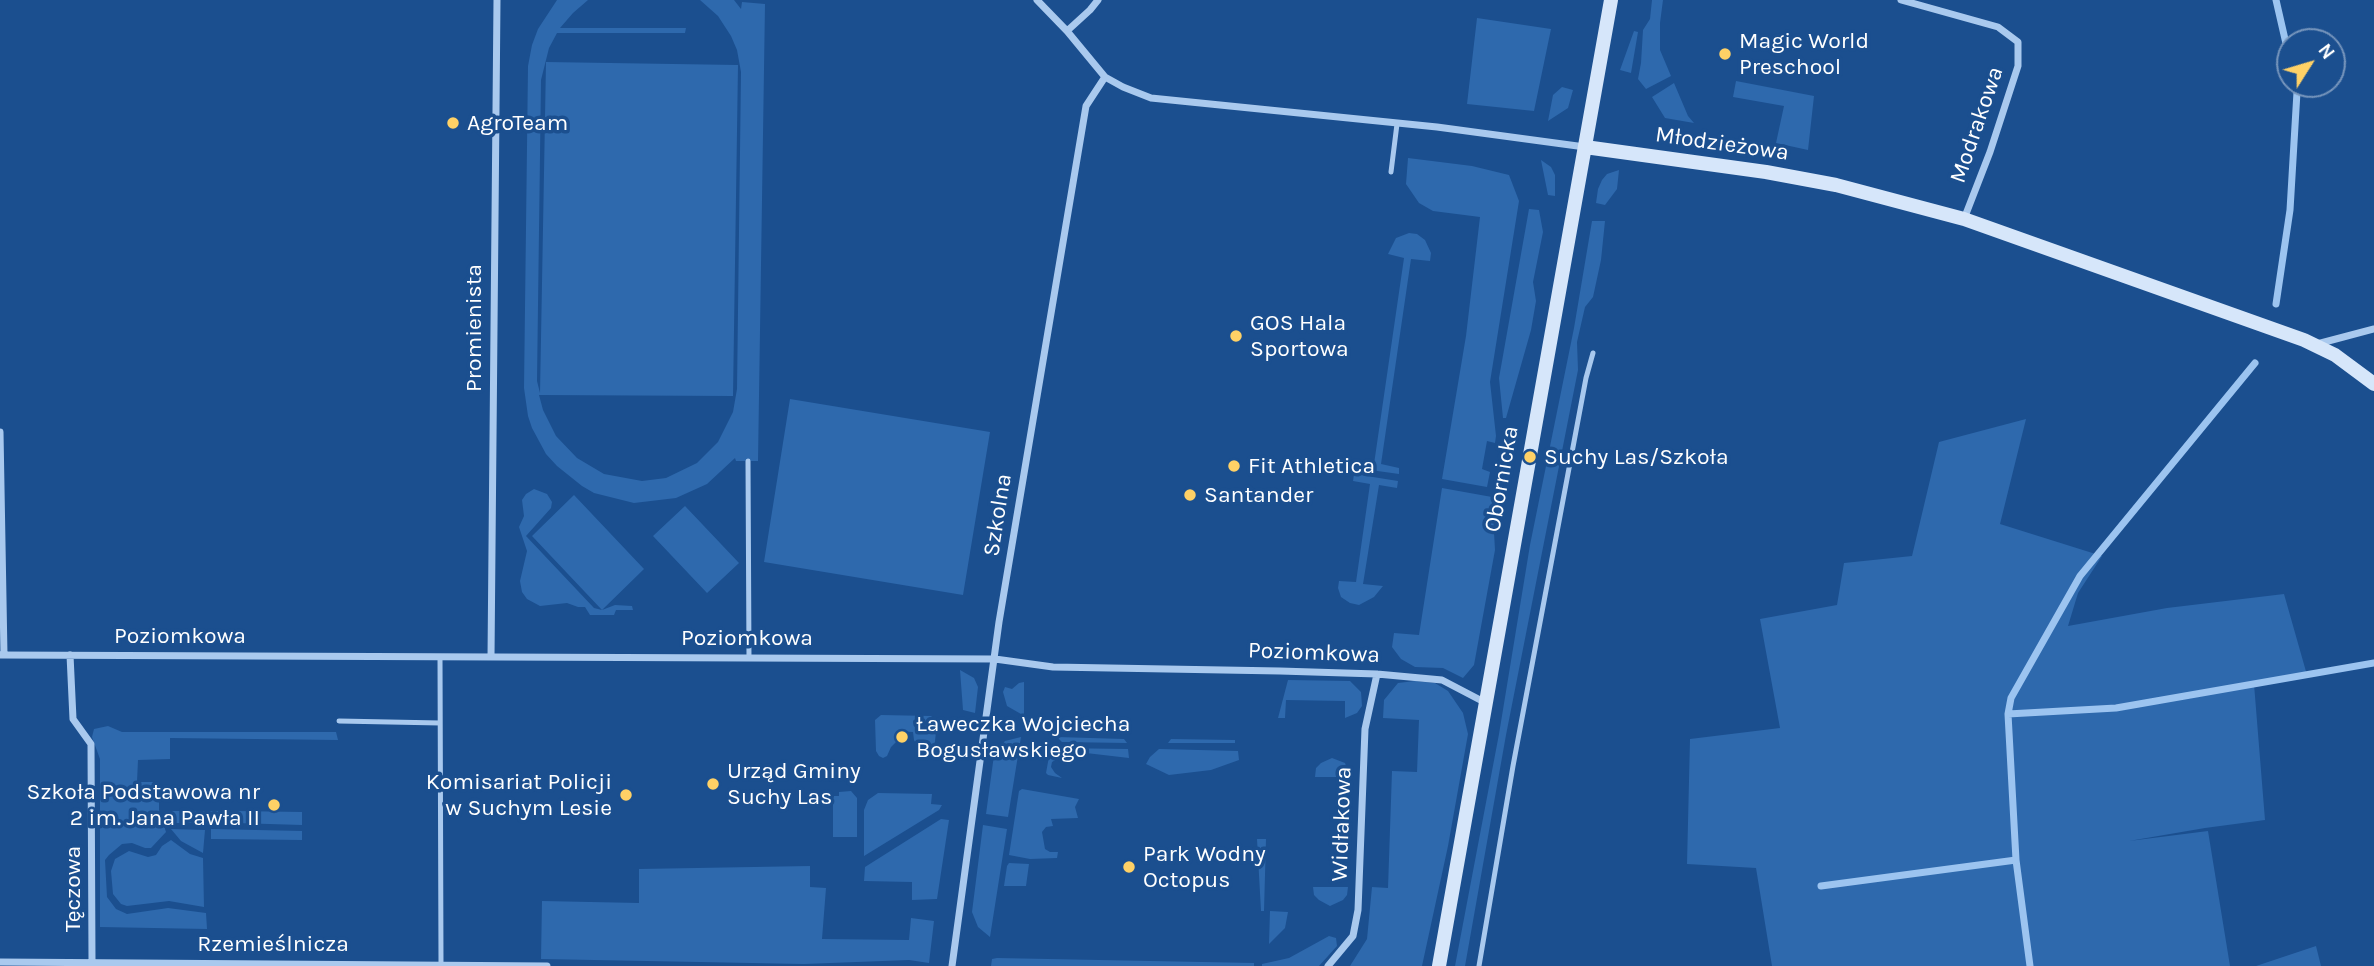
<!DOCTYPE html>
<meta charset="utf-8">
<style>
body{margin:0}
#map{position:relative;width:2374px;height:966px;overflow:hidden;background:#1b4f8f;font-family:Karla,sans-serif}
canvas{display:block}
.north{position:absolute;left:2276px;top:28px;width:70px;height:70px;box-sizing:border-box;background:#1b4f8f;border:2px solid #7695bc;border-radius:50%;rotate:53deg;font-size:19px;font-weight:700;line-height:28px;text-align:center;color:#fff}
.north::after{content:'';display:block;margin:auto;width:24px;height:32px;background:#ffd166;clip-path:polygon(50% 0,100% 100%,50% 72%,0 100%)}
</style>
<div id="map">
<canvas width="2374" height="966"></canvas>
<div class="north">N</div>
</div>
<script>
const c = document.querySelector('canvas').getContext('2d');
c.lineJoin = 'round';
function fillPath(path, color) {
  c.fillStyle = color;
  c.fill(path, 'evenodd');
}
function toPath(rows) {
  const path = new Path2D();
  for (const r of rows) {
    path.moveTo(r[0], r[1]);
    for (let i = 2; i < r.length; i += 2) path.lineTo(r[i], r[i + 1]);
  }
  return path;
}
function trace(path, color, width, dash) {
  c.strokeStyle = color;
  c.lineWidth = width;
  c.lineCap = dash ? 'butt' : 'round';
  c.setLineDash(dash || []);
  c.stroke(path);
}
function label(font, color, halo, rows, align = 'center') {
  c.font = font + ' Karla,sans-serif';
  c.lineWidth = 7;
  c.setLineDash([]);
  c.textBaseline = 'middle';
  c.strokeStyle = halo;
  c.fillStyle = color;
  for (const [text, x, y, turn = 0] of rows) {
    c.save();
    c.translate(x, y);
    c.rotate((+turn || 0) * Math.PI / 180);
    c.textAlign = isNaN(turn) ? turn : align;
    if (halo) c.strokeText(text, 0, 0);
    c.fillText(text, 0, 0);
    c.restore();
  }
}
const green = toPath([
 [557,0,588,0,573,13,560,28,686,28,685,33,557,33,549,48,541,80,537,381,540,393,546,62,738,65,733,396,539,395,543,410,556,436,577,458,604,474,642,481,666,478,697,463,718,442,733,412,737,389,741,72,737,50,731,36,718,16,700,0,734,0,741,9,742,2,765,4,758,461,736,461,735,458,707,484,676,498,634,503,594,493,582,486,557,466,546,454,532,428,528,416,524,388,528,66,532,45,538,29],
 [1652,0,1663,0,1660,23,1660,50,1671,76,1646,89,1638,79,1641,63,1643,30,1650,19],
 [1477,18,1551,29,1534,111,1467,104],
 [1634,31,1638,32,1631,73,1620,70],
 [1736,81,1814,96,1808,150,1776,143,1784,106,1733,97],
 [1674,83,1688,116,1694,123,1665,118,1652,97],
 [1562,87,1573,90,1568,108,1548,121,1553,95],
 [1408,158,1472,166,1509,175,1519,201,1490,382,1496,436,1495,443,1487,441,1482,469,1490,472,1487,487,1442,479,1466,336,1480,217,1433,211,1419,203,1406,184],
 [1541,160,1551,167,1555,175,1555,196,1548,195],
 [1619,170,1617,189,1605,205,1596,203,1598,189,1602,180,1607,174],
 [1529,209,1539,210,1543,232,1533,282,1536,301,1531,330,1506,418,1503,418,1499,378],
 [1592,221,1605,221,1601,260,1593,297,1585,307,1577,342,1578,370,1506,735,1465,966,1455,966,1499,734,1530,545,1574,328],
 [1409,233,1417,234,1425,240,1431,253,1430,261,1411,259,1381,464,1399,468,1399,474,1356,468,1357,462,1374,464,1404,258,1388,254,1396,238],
 [790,399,990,432,963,595,764,562],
 [2026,419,2000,524,2102,556,2078,593,2068,626,2167,608,2284,594,2307,675,2254,684,2265,820,2205,828,2129,841,2208,831,2230,966,1772,966,1756,868,1687,864,1690,739,1780,728,1760,619,1837,605,1844,563,1912,556,1939,442],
 [1354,474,1398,481,1397,488,1379,485,1363,584,1383,586,1374,597,1359,605,1350,603,1341,597,1338,588,1339,581,1356,582,1370,484,1353,481],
 [1442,488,1492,497,1495,550,1474,665,1463,678,1443,668,1415,667,1401,659,1392,647,1394,633,1419,635],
 [534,489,547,494,552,502,551,508,526,536,594,608,602,610,532,536,574,495,644,569,602,610,615,605,632,606,633,610,616,610,614,615,590,615,585,607,578,607,567,603,540,606,527,599,522,592,520,581,527,551,519,527,524,516,522,500,526,494],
 [685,506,739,563,707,593,653,536],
 [960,670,974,678,978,687,975,713,963,710],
 [1288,680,1350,681,1361,692,1362,706,1357,713,1345,718,1345,701,1286,700,1285,718,1278,718],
 [1415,681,1435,683,1448,691,1463,713,1468,734,1448,846,1422,966,1350,966,1367,939,1372,887,1388,888,1392,771,1417,772,1419,720,1383,718,1384,700,1398,683],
 [1024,682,1024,714,1021,714,1007,706,1003,692,1005,687,1012,689,1019,683],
 [881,715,931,716,935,719,937,723,934,750,931,755,923,756,914,740,913,732,898,731,897,741,891,747,887,756,883,758,879,756,876,751,875,720],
 [108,726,122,732,336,732,338,740,170,738,170,759,138,760,137,782,159,782,159,810,166,832,151,848,145,848,132,843,122,844,109,855,105,860,107,897,116,909,127,914,168,908,206,913,207,929,100,927,100,759,92,737,94,729],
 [1021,737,1008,817,986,814,994,755,1005,741],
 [1057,737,1124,739,1127,743,1062,742],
 [1171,739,1235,740,1235,743,1168,743],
 [1054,748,1128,749,1129,758,1086,753,1062,756,1052,762,1051,767,1055,773,1062,778,1048,775,1046,773,1050,751],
 [1159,749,1238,751,1239,760,1211,770,1169,775,1146,764,1150,757],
 [1332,758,1345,763,1350,777,1315,777,1316,768,1321,763],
 [1022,789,1079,799,1075,807,1078,818,1051,819,1053,826,1046,827,1042,832,1045,849,1050,852,1058,852,1057,858,1030,859,1009,855,1019,791],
 [851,791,857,798,857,837,833,837,833,796,839,796,839,792],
 [878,793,932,794,931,804,942,805,939,810,864,856,864,810,868,800],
 [170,811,228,811,227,823,170,823],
 [236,811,302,812,302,825,236,823],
 [941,819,949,820,937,899,912,900,912,882,864,881,865,867],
 [983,825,1007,829,990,937,978,927,972,912],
 [171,829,205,830,203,853,181,841],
 [211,829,302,831,302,840,211,839],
 [1257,839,1266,839,1264,911,1261,911],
 [171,840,190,854,203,858,204,907,169,901,127,906,121,904,113,894,111,871,115,859,129,851,148,857,156,855,162,846],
 [1009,863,1029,864,1026,886,1004,886,1007,866],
 [810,866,810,887,826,888,822,939,909,940,911,918,934,921,929,963,909,960,804,964,541,959,542,901,639,903,639,869],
 [1313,887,1348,887,1347,895,1343,900,1330,906,1319,900,1314,895],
 [1270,911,1288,912,1285,928,1269,944],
 [1329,936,1336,938,1337,946,1319,966,1262,966,1262,964,1289,958],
 [2316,946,2321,966,2256,966],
 [997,958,1254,963,1254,966,991,966,992,959]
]);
const stream = toPath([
 [2276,0,2290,61],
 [2276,304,2290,210,2297,92,2295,84],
 [2008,714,2116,708,2374,663],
 [1821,886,2016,860],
 [2030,966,2016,860,2008,714,2011,698,2080,576,2255,363]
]);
const lane = toPath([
 [1391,172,1397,124],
 [748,461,749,658],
 [440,657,441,964],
 [339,721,440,723],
 [1479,966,1513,766,1586,378,1593,353]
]);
const street = toPath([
 [1037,0,1067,31,1105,77,1123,87,1151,98,1437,127,1585,147],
 [1901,0,1998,27,2018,42,2018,66,1990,152,1964,219],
 [1067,31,1090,10,1098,0],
 [2317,344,2374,329],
 [0,432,4,655],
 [0,655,995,659,1053,667,1280,671,1377,674,1442,680,1486,703],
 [70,655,73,719,91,744,92,961],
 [491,657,497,0],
 [0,962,547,966],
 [952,966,999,622,1086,106,1105,77],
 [1328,966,1353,936,1358,910,1365,729,1377,674]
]);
const secondary = toPath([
 [1585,147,1766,172,1836,185,1964,219,2304,340,2335,355,2374,384],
 [1439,966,1611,0]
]);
const markers = [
 [1725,54,7,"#ffd166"],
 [453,123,7,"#ffd166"],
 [1236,336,7,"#ffd166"],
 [1530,457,7,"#ffd166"],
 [1234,466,7,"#ffd166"],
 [1190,495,7,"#ffd166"],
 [902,737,7,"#ffd166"],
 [713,784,7,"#ffd166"],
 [626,795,7,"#ffd166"],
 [274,805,7,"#ffd166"],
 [1129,867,7,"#ffd166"]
];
const poiNames = [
 ["Magic World",1739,41],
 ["Preschool",1739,67],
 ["AgroTeam",467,123],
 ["GOS Hala",1250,323],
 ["Sportowa",1250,349],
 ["Suchy Las/Szkoła",1544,457],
 ["Fit Athletica",1248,466],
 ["Santander",1204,495],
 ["Ławeczka Wojciecha",916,724],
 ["Bogusławskiego",916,750],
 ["Urząd Gminy",727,771],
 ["Suchy Las",727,797],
 ["Komisariat Policji",612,782,"right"],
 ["w Suchym Lesie",612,808,"right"],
 ["Szkoła Podstawowa nr",260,792,"right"],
 ["2 im. Jana Pawła II",260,818,"right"],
 ["Park Wodny",1143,854],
 ["Octopus",1143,880]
];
const streetNames = [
 ["Modrakowa",1977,125,-71],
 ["Młodzieżowa",1722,144,8],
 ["Promienista",474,328,-90],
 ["Obornicka",1502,479,-80],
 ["Szkolna",998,515,-81],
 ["Poziomkowa",180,636],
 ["Poziomkowa",747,638],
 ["Poziomkowa",1314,653,2],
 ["Widłakowa",1342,824,-88],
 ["Tęczowa",73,889,-90],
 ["Rzemieślnicza",273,944]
];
fillPath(green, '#2e69ad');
trace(stream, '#9cc4f0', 7);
trace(lane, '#a9c9ee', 5);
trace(street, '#a9c9ee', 7);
trace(secondary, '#d6e6fa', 14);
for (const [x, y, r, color] of markers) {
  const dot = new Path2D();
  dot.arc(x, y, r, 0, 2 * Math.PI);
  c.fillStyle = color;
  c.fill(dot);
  trace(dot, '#1b4f8f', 2.5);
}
label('23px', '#fff', '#1b4f8f', poiNames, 'left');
label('23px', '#fff', '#1b4f8f', streetNames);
</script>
